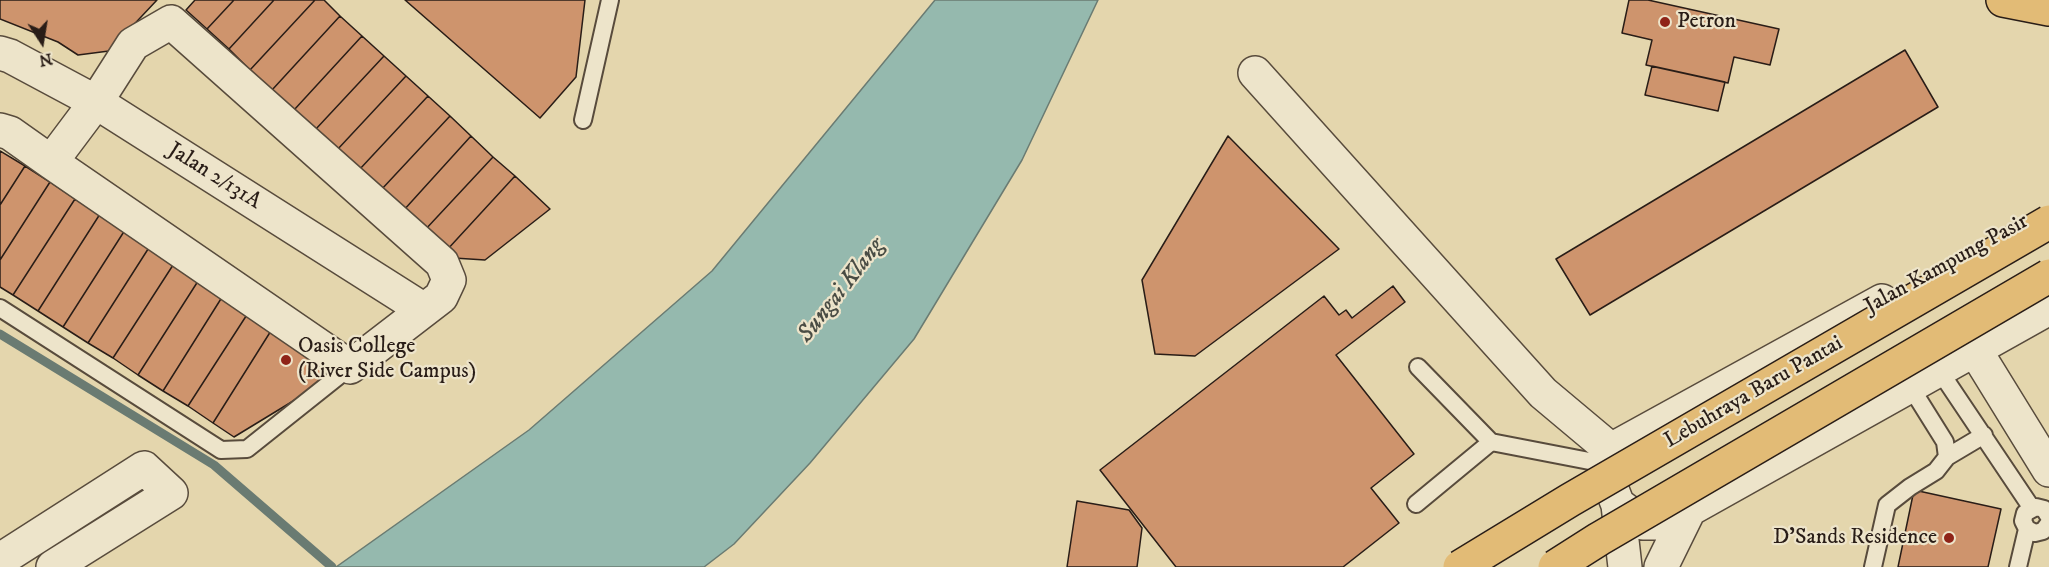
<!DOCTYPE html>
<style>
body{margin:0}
#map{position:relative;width:2049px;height:567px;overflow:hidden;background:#e4d6ad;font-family:"IM FELL DW Pica",serif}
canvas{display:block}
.north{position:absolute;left:12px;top:12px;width:60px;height:60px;-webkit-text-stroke:4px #ede4ca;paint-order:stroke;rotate:168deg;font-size:16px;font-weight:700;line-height:24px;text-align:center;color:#291d17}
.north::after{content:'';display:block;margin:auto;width:21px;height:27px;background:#291d17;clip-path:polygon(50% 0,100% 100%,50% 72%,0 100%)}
</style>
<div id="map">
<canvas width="2049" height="567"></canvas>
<div class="north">N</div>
</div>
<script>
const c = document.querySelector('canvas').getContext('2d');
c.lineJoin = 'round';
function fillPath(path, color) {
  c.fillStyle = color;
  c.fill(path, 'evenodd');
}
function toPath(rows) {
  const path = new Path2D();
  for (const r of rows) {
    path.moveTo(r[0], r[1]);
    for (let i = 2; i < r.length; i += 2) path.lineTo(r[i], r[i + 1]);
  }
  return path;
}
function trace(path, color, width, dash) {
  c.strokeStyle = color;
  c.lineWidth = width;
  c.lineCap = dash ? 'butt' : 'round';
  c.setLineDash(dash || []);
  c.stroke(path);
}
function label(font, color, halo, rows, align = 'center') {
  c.font = font + ' "IM FELL DW Pica",serif';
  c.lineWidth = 4.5;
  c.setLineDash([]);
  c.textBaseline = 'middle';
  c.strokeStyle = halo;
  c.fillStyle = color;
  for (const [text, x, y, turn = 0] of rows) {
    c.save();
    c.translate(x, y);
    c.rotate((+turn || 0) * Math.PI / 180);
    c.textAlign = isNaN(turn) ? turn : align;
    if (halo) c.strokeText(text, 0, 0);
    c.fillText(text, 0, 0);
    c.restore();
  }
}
const water = toPath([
 [935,0,1098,0,1022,160,914,339,810,463,734,544,704,567,336,567,529,430,712,271,935,0]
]);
const stream = toPath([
 [0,334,214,465,332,567]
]);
const building = toPath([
 [0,0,157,0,109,51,78,55,58,42,0,19,0,0],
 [195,0,234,0,207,29,186,10,195,0],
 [234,0,274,0,229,49,207,29,234,0],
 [274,0,315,0,250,70,229,49,274,0],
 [315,0,324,0,340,16,272,90,250,70,315,0],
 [405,0,585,0,576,77,540,118,405,0],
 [1629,0,1648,0,1779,29,1770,65,1734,57,1728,83,1646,65,1652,40,1622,33,1629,0],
 [340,16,362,36,294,110,272,90,340,16],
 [362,36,384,56,315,130,294,110,362,36],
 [1905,50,1938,107,1590,315,1556,259,1905,50],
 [384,56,406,76,337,150,315,130,384,56],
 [1652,66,1725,82,1718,111,1645,95,1652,66],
 [406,76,428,96,359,170,337,150,406,76],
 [428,96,450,116,381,190,359,170,428,96],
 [450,116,471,136,403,211,381,190,450,116],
 [471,136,493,157,424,231,403,211,471,136],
 [1228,136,1339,249,1195,356,1155,354,1142,280,1228,136],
 [0,151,25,166,0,205,0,151],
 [493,157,515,176,446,251,424,231,493,157],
 [25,166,50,182,0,260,0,205,25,166],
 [515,176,550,209,485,260,454,258,446,251,515,176],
 [50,182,75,199,13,295,0,287,0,260,50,182],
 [75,199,100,214,38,311,13,295,75,199],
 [100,214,125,230,63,327,38,311,100,214],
 [125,230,150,246,88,343,63,327,125,230],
 [150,246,175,262,113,358,88,343,150,246],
 [175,262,200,278,138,375,113,358,175,262],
 [200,278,224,294,163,391,138,375,200,278],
 [1393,286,1405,302,1336,355,1414,454,1371,488,1399,523,1343,567,1176,567,1100,470,1324,296,1339,315,1346,310,1352,318,1393,286],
 [224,294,250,310,188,406,163,391,224,294],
 [250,310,274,326,213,423,188,406,250,310],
 [274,326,326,359,326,381,234,437,213,423,274,326],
 [1914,490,2001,509,1988,567,1898,567,1914,490],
 [1077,501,1129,510,1142,528,1137,567,1067,567,1077,501]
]);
const service = toPath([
 [583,120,610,0],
 [0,308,221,450,247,449,350,367],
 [1418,367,1491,442,1610,465],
 [1939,370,2031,507],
 [1947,457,1984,435],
 [1416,504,1491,442],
 [2049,517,2044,509,2036,507,2025,513,2023,521,2027,529,2035,533,2043,531,2049,523],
 [1873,567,1887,505,1910,487,1936,471,1947,457,1945,442,1910,386],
 [2018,567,2027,529]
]);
const minor = toPath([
 [0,53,10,56,96,102,424,310],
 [1255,73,1543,393,1611,450],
 [0,130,10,133,51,162,350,367,441,297,449,280,442,263,171,22,133,44,96,102,51,162],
 [1975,350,2049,470],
 [0,560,144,468,171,493,53,567]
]);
const tertiary = toPath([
 [1620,506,1643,523,1665,523,2049,308],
 [1625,567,1618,505,1611,487,1611,450,1882,301],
 [1661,567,1688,512]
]);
const primary = toPath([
 [2003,0,2049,9]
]);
const motorwayBridge = toPath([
 [1460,567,1570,500,2049,222],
 [1555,567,1599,539,2049,276]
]);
const markers = [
 [1665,22,6,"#8f2418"],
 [286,360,6,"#8f2418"],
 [1949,538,6,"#8f2418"]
];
const poiNames = [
 ["Petron",1677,22],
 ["Oasis College",298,347],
 ["(River Side Campus)",298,372],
 ["D'Sands Residence",1937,538,"right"]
];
const streetNames = [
 ["Jalan 2/131A",214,177,32],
 ["Jalan Kampung Pasir",1947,265,-29],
 ["Lebuhraya Baru Pantai",1754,393,-30]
];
const waterNames = [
 ["Sungai Klang",842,291,-52]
];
fillPath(water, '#95b9ae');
trace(water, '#6a7b72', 1.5);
trace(stream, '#6a7b72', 9);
fillPath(building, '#ce946d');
trace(building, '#291d17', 1.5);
trace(service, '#584b3c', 20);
trace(minor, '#584b3c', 36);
trace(tertiary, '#584b3c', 36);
trace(primary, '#291d17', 36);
trace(service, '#ede4ca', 16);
trace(minor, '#ede4ca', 33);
trace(tertiary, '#ede4ca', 33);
trace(primary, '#e2bb76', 33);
trace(motorwayBridge, '#291d17', 36, []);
trace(motorwayBridge, '#e2bb76', 33);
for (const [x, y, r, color] of markers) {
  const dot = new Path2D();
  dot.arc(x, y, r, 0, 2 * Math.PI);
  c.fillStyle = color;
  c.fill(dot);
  trace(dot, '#ede4ca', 2);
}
label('22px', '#291d17', '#ede4ca', poiNames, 'left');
label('22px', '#291d17', '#ede4ca', streetNames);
label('italic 24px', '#494c44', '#ede4ca', waterNames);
</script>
